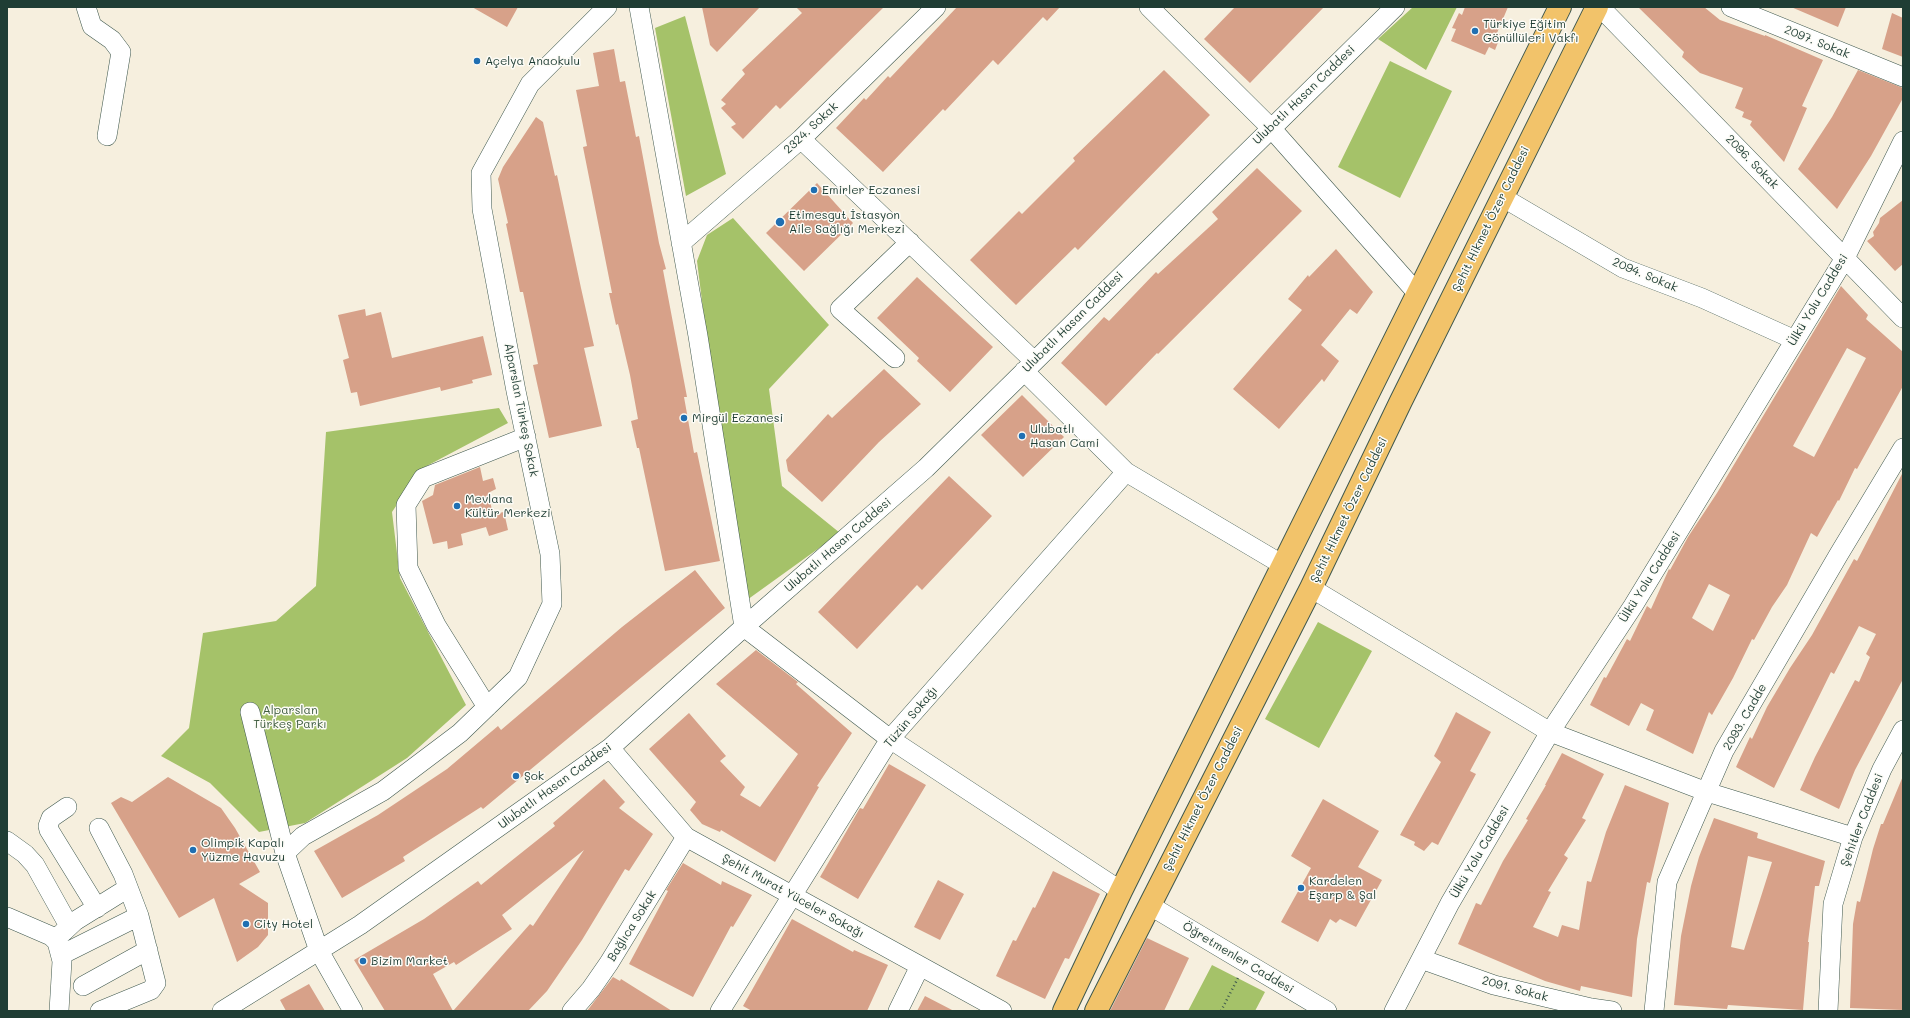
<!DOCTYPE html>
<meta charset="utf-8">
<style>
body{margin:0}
#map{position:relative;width:1910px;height:1018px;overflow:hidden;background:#f6efde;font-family:Mali,sans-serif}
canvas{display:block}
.frame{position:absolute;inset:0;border:8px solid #1f3d34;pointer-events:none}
</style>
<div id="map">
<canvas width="1910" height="1018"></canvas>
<div class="frame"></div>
</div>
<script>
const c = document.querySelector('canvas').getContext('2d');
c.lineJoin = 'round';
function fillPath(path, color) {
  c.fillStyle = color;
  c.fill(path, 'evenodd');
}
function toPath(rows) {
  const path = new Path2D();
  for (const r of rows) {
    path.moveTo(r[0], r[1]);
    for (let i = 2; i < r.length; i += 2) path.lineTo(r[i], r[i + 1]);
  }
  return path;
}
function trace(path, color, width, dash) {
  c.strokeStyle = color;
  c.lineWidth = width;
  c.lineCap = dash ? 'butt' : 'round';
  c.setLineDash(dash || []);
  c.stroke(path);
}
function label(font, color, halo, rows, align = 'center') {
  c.font = font + ' Mali,sans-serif';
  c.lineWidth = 3;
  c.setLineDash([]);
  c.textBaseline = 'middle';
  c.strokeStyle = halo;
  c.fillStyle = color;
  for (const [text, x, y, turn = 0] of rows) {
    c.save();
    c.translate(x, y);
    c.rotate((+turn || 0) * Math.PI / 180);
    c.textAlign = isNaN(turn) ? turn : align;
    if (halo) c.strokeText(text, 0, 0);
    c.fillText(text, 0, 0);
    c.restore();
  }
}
const green = toPath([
 [1413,7,1457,7,1426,70,1378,39],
 [685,16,726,174,686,196,655,28],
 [1390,61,1452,91,1400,198,1338,167],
 [733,218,829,325,769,389,782,486,840,533,740,605,697,261,707,235],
 [499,408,508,423,421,469,392,512,400,578,466,705,407,758,305,823,259,832,210,783,161,756,189,728,203,633,276,621,316,586,326,432],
 [1318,622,1372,651,1319,748,1265,719],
 [1212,965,1265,992,1255,1011,1188,1011]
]);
const building = toPath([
 [472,7,518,7,507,27],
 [702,7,760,7,717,52,710,45],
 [796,7,884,7,780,109,776,105,743,139,731,127,736,124,721,108,726,104,721,100,745,74,742,70,802,13],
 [957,7,1060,7,1047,21,1043,17,998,65,993,60,945,111,943,109,883,172,836,128,864,98,866,100,888,76,890,78],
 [1235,7,1324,7,1250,83,1204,39],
 [1465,7,1508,7,1497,33,1501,35,1495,50,1489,47,1485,55,1451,41,1456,29,1452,28,1459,13,1462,15],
 [1638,7,1704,7,1720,20,1765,36,1765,35,1823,60,1802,106,1807,108,1784,162,1750,125,1752,121,1742,117,1744,112,1735,108,1743,88,1700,73,1682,57,1684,52],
 [1791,7,1846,7,1838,27],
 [1892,13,1903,18,1903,57,1882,49],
 [614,49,620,82,625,81,636,137,639,136,659,243,666,269,663,270,687,397,684,397,694,453,697,452,720,561,665,571,639,448,637,448,631,421,638,419,630,375,618,324,616,325,609,293,612,293,583,147,587,146,576,90,599,86,593,53],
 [1164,70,1210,115,1078,250,1075,247,1016,305,970,260,1019,211,1022,214,1075,161,1073,158],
 [1858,70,1903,88,1903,98,1871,156,1837,209,1798,169,1832,117],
 [536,117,543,122,555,176,557,175,581,288,594,346,584,348,602,426,549,438,533,365,538,364,523,292,520,292,506,224,508,223,498,179,503,167],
 [1257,168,1302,211,1158,354,1157,353,1106,406,1061,363,1104,317,1109,321,1156,272,1158,274,1218,219,1212,212],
 [817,183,853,223,804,271,766,233],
 [1903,200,1903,264,1895,271,1867,241,1874,236,1873,232,1879,223,1880,218],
 [1336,249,1373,292,1357,314,1350,309,1321,345,1339,361,1324,382,1322,379,1279,429,1233,389,1302,310,1288,299,1308,275,1309,277],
 [917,277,993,347,950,392,917,361,919,358,877,318],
 [1841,286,1868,315,1866,319,1903,352,1903,386,1857,469,1855,468,1839,501,1838,500,1817,537,1811,533,1787,585,1772,607,1754,640,1752,639,1733,678,1712,715,1709,712,1693,754,1646,730,1654,710,1641,703,1629,726,1590,705,1604,677,1606,678,1627,639,1630,641,1647,606,1651,609,1669,569,1670,570,1688,537,1717,493],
 [1847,348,1866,358,1814,457,1793,446],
 [1709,584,1730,595,1713,631,1692,618],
 [365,309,366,316,381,312,392,358,483,336,492,375,472,380,473,383,441,391,440,387,360,406,357,392,351,393,343,360,349,358,338,315],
 [884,369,921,404,879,442,822,502,788,471,786,460,828,414,832,418],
 [1022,395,1064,437,1023,477,981,435],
 [480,467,483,481,493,478,496,489,488,493,493,514,504,512,508,530,489,536,486,527,461,534,463,545,448,549,447,541,433,544,422,501,433,495,435,485],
 [1903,472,1903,679,1855,770,1839,809,1800,790,1815,757,1855,680,1859,682,1870,657,1866,654,1876,634,1859,626,1834,674,1831,672,1774,788,1736,767,1750,737,1752,739,1767,707,1790,668,1812,635,1854,559,1857,561],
 [949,476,992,516,922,590,917,585,857,649,818,612],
 [695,570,725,608,483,809,481,807,403,857,405,861,342,898,314,851,378,815,447,769,498,726,501,730,622,627],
 [756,650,798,682,796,684,852,733,817,786,819,787,775,862,721,830,720,832,702,824,690,810,696,802,649,749,689,713,726,756,720,761,745,787,740,795,760,807,798,754,716,684],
 [1456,712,1491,732,1470,771,1476,774,1438,845,1432,842,1424,851,1414,845,1415,842,1400,835,1441,762,1434,756],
 [1562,753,1604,774,1582,818,1586,820,1564,855,1568,858,1548,891,1551,892,1533,927,1558,937,1562,925,1579,930,1587,881,1591,882,1606,832,1625,785,1669,803,1650,883,1647,882,1637,939,1632,997,1581,986,1580,991,1545,981,1458,944,1476,903,1481,905,1503,861,1528,820,1526,819,1546,785,1545,785],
 [889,764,926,785,858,899,820,877,860,808,863,809],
 [1903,776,1903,1010,1850,1008,1853,924,1857,901,1860,902,1873,849,1881,824,1883,824],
 [168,777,221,808,235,828,260,872,239,884,268,903,268,935,258,947,237,962,214,898,179,918,111,803,121,797,132,802],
 [604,779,625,802,619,808,653,834,629,871,625,869,582,940,547,991,528,1011,453,1011,530,924,533,926,584,850,502,915,512,929,456,965,454,962,433,974,453,1011,385,1011,354,960,424,919,478,881,481,885,555,826,553,823],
 [1323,799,1379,831,1358,867,1382,880,1356,927,1340,919,1336,923,1330,919,1318,942,1281,922,1311,868,1291,856],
 [1714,818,1758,833,1757,838,1825,861,1819,886,1815,886,1808,942,1809,942,1803,1010,1728,1005,1727,1009,1674,1005,1681,936,1691,886,1699,857],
 [1748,856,1772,862,1744,950,1731,947],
 [683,863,721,885,722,881,752,895,733,927,731,926,693,997,629,964,668,891,666,890],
 [1053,871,1100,894,1069,959,1065,958,1045,999,996,976,1013,940,1016,941,1033,907,1035,908],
 [938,880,964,894,940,940,914,927],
 [792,919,853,952,854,950,888,965,867,1011,752,1011,743,1006],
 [1147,938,1189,958,1164,1011,1110,1011],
 [613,977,620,981,621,979,672,1011,587,1011],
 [309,984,325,1011,286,1011,280,1000],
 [925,996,954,1011,917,1011]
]);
const path = toPath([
 [1221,1011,1238,978]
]);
const minor = toPath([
 [86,7,92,26,112,40,121,52,107,136],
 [639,7,698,336,744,627,890,739,1121,891],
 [1149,7,1271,128,1418,294],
 [1600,7,1903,318],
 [1731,7,1903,77],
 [801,139,1034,361],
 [1502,197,1623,268,1702,298,1795,340],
 [681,243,801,139,936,7],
 [895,358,840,309,910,242],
 [1024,371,1126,472,1283,565],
 [1311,588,1550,732,1707,792,1853,837],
 [487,707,436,625,408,568,406,505,423,478,526,437],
 [250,712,285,853,319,951,353,1011],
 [610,748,686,837,1002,1011],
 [67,807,51,818,48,826,49,830,97,908],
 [99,828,123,874,139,916,156,983,151,990,100,1011],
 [7,841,25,854,35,865,69,926],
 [285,853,303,836,383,791,460,733,518,677,552,604,550,554,516,391,482,209,481,173,530,84,607,7],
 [1149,905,1327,1011],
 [7,917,51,936,57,942,62,961,59,1011],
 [60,935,75,921,128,888],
 [61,955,139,916],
 [1421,959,1494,985,1591,1008,1612,1011],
 [83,986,148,950],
 [222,1011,360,925,610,748,744,627,926,468,1395,7],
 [572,1011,591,989,609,963,686,837],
 [720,1011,890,739,1126,472],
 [898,1011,920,966],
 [1394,1011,1450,903,1550,732,1633,606,1845,258,1903,141],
 [1654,1011,1667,882,1724,751,1839,554,1903,448],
 [1828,1011,1833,904,1853,837,1882,769,1903,730]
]);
const major = toPath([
 [1064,1011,1121,891,1560,7],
 [1096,1011,1311,588,1401,401,1597,7]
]);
const markers = [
 [1475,31,4,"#1f6fb2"],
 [477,61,4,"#1f6fb2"],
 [814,190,4,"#1f6fb2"],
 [780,222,5,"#1f6fb2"],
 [684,418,4,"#1f6fb2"],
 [1022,436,4,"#1f6fb2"],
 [457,506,4,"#1f6fb2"],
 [516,776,4,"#1f6fb2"],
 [193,850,4,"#1f6fb2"],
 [1301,888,4,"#1f6fb2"],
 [246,924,4,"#1f6fb2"],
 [363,961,4,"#1f6fb2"]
];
const poiNames = [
 ["Türkiye Eğitim",1483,24],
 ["Gönüllüleri Vakfı",1483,38],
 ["Açelya Anaokulu",485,61],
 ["Emirler Eczanesi",822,190],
 ["Etimesgut İstasyon",789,215],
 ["Aile Sağlığı Merkezi",789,229],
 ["Mirgül Eczanesi",692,418],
 ["Ulubatlı",1030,429],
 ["Hasan Cami",1030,443],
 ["Mevlana",465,499],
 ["Kültür Merkezi",465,513],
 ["Şok",524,776],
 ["Olimpik Kapalı",201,843],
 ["Yüzme Havuzu",201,857],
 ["Kardelen",1309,881],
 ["Eşarp & Şal",1309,895],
 ["City Hotel",254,924],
 ["Bizim Market",371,961]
];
const streetNames = [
 ["2097. Sokak",1817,42,22],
 ["Ulubatlı Hasan Caddesi",1304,95,-44],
 ["2324. Sokak",811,128,-43],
 ["2096. Sokak",1752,162,46],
 ["Şehit Hikmet Özer Caddesi",1491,219,-64],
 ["2094. Sokak",1645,275,23],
 ["Ülkü Yolu Caddesi",1818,300,-59],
 ["Ulubatlı Hasan Caddesi",1073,322,-45],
 ["Alparslan Türkeş Sokak",521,410,79],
 ["Şehit Hikmet Özer Caddesi",1349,510,-64],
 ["Ulubatlı Hasan Caddesi",838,545,-41],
 ["Ülkü Yolu Caddesi",1650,577,-58],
 ["Tüzün Sokağı",911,717,-50],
 ["2093. Cadde",1745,717,-60],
 ["Ulubatlı Hasan Caddesi",555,786,-36],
 ["Şehit Hikmet Özer Caddesi",1203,799,-63],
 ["Şehitler Caddesi",1862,820,-69],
 ["Ülkü Yolu Caddesi",1480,852,-60],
 ["Şehit Murat Yüceler Sokağı",793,896,29],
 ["Bağlıca Sokak",632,926,-58],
 ["Öğretmenler Caddesi",1238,958,31],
 ["2091. Sokak",1515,989,15]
];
const parkNames = [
 ["Alparslan",290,710],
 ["Türkeş Parkı",290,724]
];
fillPath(green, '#a5c269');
fillPath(building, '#d7a189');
trace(minor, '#3f584e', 20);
trace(major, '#3f584e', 24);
trace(path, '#3f584e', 2.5, [1, 3]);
trace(minor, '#fff', 19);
trace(major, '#f2c36a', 22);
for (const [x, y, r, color] of markers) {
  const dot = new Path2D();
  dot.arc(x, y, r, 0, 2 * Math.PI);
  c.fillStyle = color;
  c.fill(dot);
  trace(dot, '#fdfcf7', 1.5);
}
label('12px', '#1f3d34', '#fdfcf7', poiNames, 'left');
label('12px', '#1f3d34', '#fdfcf7', streetNames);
label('12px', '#405e41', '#fdfcf7', parkNames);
</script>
